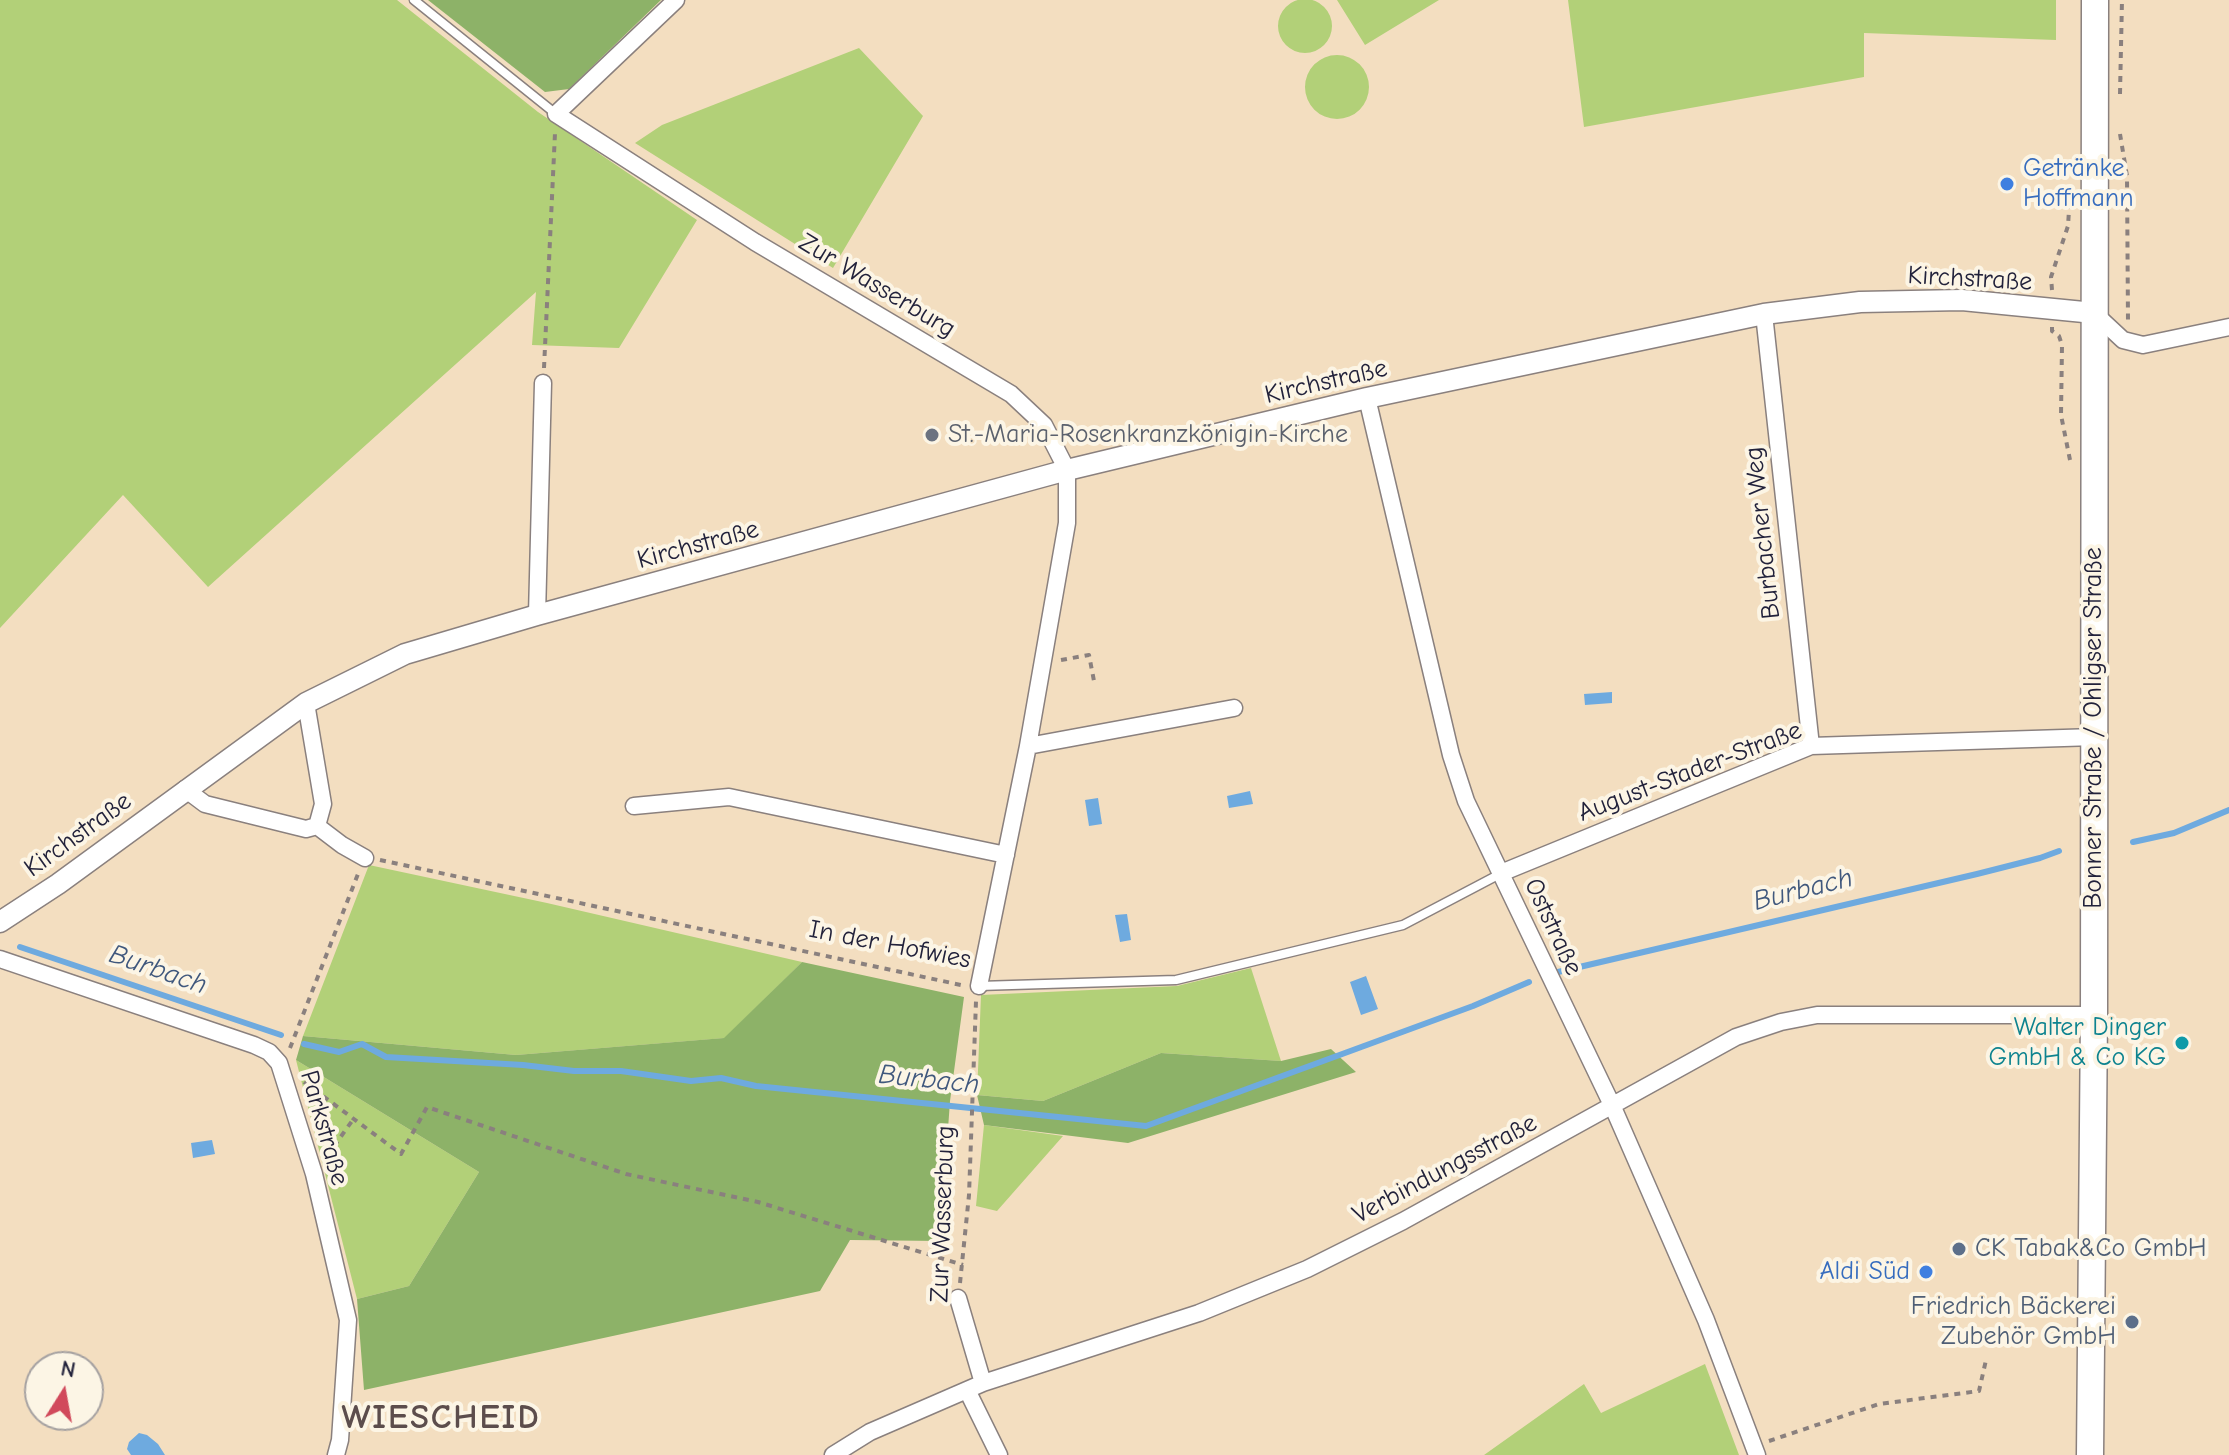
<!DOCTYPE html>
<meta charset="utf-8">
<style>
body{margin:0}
#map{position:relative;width:2229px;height:1455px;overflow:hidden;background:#f3dec0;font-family:"Comic Neue",sans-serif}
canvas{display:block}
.north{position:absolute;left:24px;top:1351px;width:80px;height:80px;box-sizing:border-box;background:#fcf5e5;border:2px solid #a5a1a1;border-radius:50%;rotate:11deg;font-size:22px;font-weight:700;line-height:32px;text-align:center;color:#22223b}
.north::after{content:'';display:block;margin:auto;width:28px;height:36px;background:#d1495b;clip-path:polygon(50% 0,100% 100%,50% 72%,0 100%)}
</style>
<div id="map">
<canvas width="2229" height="1455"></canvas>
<div class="north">N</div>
</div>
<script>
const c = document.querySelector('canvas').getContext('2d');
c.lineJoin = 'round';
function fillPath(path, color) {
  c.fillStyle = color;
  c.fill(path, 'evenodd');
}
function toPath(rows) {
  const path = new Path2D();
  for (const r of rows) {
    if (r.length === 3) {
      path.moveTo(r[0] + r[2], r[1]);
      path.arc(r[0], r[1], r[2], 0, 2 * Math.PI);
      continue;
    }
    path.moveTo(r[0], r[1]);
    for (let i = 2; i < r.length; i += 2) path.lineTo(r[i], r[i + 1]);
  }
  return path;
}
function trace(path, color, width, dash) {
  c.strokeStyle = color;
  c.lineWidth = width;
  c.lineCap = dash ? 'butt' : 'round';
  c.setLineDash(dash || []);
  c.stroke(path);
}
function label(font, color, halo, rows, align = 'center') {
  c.font = font + ' "Comic Neue",sans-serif';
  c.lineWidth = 8;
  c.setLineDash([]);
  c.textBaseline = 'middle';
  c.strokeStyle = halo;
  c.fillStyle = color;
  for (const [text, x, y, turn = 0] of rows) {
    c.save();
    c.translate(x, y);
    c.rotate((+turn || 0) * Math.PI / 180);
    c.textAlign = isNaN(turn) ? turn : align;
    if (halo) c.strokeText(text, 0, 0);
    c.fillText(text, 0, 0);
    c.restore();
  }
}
const green = toPath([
 [1305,26,27],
 [0,0,397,0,538,112,697,220,619,348,532,345,536,292,208,587,123,495,0,628],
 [1337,0,1439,0,1365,45],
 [1568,0,2056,0,2056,40,1864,33,1864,77,1584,127],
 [859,48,923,116,833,268,635,143,662,125],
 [1337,87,32],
 [369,865,547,903,802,962,725,1038,516,1055,303,1036],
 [1251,968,1281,1061,1161,1053,1043,1101,977,1095,981,995,1177,986],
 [296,1060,479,1172,409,1286,357,1299],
 [984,1125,1063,1136,997,1211,976,1206],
 [1705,1364,1739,1455,1484,1455,1584,1384,1601,1413]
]);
const forest = toPath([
 [428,0,661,0,569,89,545,92],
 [802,962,964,997,950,1101,940,1241,850,1240,820,1291,364,1390,357,1299,409,1286,479,1172,296,1060,303,1036,516,1055,724,1038],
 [1331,1049,1356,1072,1128,1143,984,1125,977,1095,1043,1101,1161,1053,1281,1061]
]);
const water = toPath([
 [1612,692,1612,703,1585,705,1584,694],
 [1250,791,1253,804,1229,808,1227,796],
 [1098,798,1102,824,1089,826,1085,800],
 [1127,914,1131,940,1120,942,1115,915],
 [1366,976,1378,1009,1361,1015,1350,982],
 [212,1140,215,1154,193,1158,191,1143],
 [139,1433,147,1435,158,1444,165,1455,131,1455,127,1449,129,1442]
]);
const stream = toPath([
 [2133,842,2174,833,2229,810],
 [20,947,281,1035],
 [1558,972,1977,874,2040,858,2059,851],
 [304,1044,339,1052,362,1044,386,1057,523,1065,574,1071,621,1071,691,1081,721,1078,756,1086,1146,1126,1473,1006,1529,982]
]);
const path = toPath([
 [2120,94,2122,0],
 [2120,134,2127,176,2128,321],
 [2052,290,2051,277,2068,226,2070,194],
 [2052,327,2052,331,2059,336,2062,345,2061,415,2071,465],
 [544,368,555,133],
 [1061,660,1089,655,1094,681,1090,682],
 [380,860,961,985],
 [290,1048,358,874],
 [304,1082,401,1154,427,1107,626,1174,758,1202,963,1265],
 [327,1156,352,1121],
 [960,1283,969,1195,976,1001],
 [1769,1441,1879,1404,1979,1391,1986,1360]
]);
const service = toPath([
 [414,0,556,114],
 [979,986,1176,980,1403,925,1500,874]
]);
const minor = toPath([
 [676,0,556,114,755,242,1011,394,1044,425,1067,470,1067,523,1028,746,979,986],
 [2094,313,2123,340,2143,345,2229,327],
 [1764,314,1811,746],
 [1367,398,1451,755,1466,801,1612,1105,1706,1320,1757,1455],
 [537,615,543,383],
 [306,703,323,804,317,826],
 [1028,746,1234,708],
 [185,789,205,804,306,829,317,826],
 [634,806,729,797,1006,855],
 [317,826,342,845,365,858],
 [1501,873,1811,746,2095,737],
 [0,959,254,1045,269,1052,279,1063,314,1174,348,1320,340,1440,336,1455],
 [958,1298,983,1383],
 [967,1390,999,1455],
 [833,1455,870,1432,983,1383,1199,1313,1307,1269,1403,1221,1736,1037,1781,1022,1817,1015,2094,1015]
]);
const tertiary = toPath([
 [0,922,58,884,306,703,405,654,537,615,1067,470,1367,398,1764,314,1860,302,1962,300,2094,313]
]);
const primary = toPath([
 [2090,1455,2094,1015,2095,0]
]);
const markers = [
 [2007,184,8,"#3f7fe0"],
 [932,435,8,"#6b7280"],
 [2182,1043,8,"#0f9aa8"],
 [1959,1249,8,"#5c6f8a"],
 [1926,1272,8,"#3f7fe0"],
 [2132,1322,8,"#5c6f8a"]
];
const shopNames = [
 ["Getränke",2023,169],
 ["Hoffmann",2023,199],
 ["Aldi Süd",1910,1272,"right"]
];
const streetNames = [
 ["Kirchstraße",1970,279,3],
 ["Zur Wasserburg",877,286,31],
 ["Kirchstraße",1326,382,-13],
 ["Burbacher Weg",1763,533,-96],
 ["Kirchstraße",698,545,-15],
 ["Bonner Straße / Ohligser Straße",2094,728,-90],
 ["August-Stader-Straße",1690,772,-21],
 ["Kirchstraße",78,835,-36],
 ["Oststraße",1553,927,65],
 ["In der Hofwies",890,945,11],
 ["Parkstraße",324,1128,74],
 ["Verbindungsstraße",1445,1169,-28],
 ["Zur Wasserburg",943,1214,-88]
];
const worshipNames = [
 ["St.-Maria-Rosenkranzkönigin-Kirche",948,435]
];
const cultureNames = [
 ["Walter Dinger",2166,1028],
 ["GmbH & Co KG",2166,1058]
];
const serviceNames = [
 ["CK Tabak&Co GmbH",1975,1249],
 ["Friedrich Bäckerei",2116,1307,"right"],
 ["Zubehör GmbH",2116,1337,"right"]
];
const waterNames = [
 ["Burbach",1803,890,-14],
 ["Burbach",158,970,19],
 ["Burbach",929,1080,6]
];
const districtNames = [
 ["WIESCHEID",441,1418]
];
fillPath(green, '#b2d078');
fillPath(forest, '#8db268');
fillPath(water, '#6eaadf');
trace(stream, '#6eaadf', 6);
trace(service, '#8a807e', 11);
trace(minor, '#8a807e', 19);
trace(tertiary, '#8a807e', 23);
trace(primary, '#8a807e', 29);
trace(path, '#8a807e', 4, [6, 6]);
trace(service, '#fff', 8);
trace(minor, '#fff', 16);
trace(tertiary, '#fff', 20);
trace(primary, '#fff', 26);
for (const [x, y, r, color] of markers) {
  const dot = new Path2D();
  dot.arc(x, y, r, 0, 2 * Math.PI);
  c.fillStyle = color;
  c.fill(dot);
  trace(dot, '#fcf5e5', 3);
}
label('26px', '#366cbe', '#fcf5e5', shopNames, 'left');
label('26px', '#22223b', '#fcf5e5', streetNames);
label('26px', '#5b616d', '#fcf5e5', worshipNames, 'left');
label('26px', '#0d838f', '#fcf5e5', cultureNames, 'right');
label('26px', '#4e5e75', '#fcf5e5', serviceNames, 'left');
label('italic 28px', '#40587d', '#fcf5e5', waterNames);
c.letterSpacing = '2px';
label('bold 34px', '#5c4d4c', '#fcf5e5', districtNames);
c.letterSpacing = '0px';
</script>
